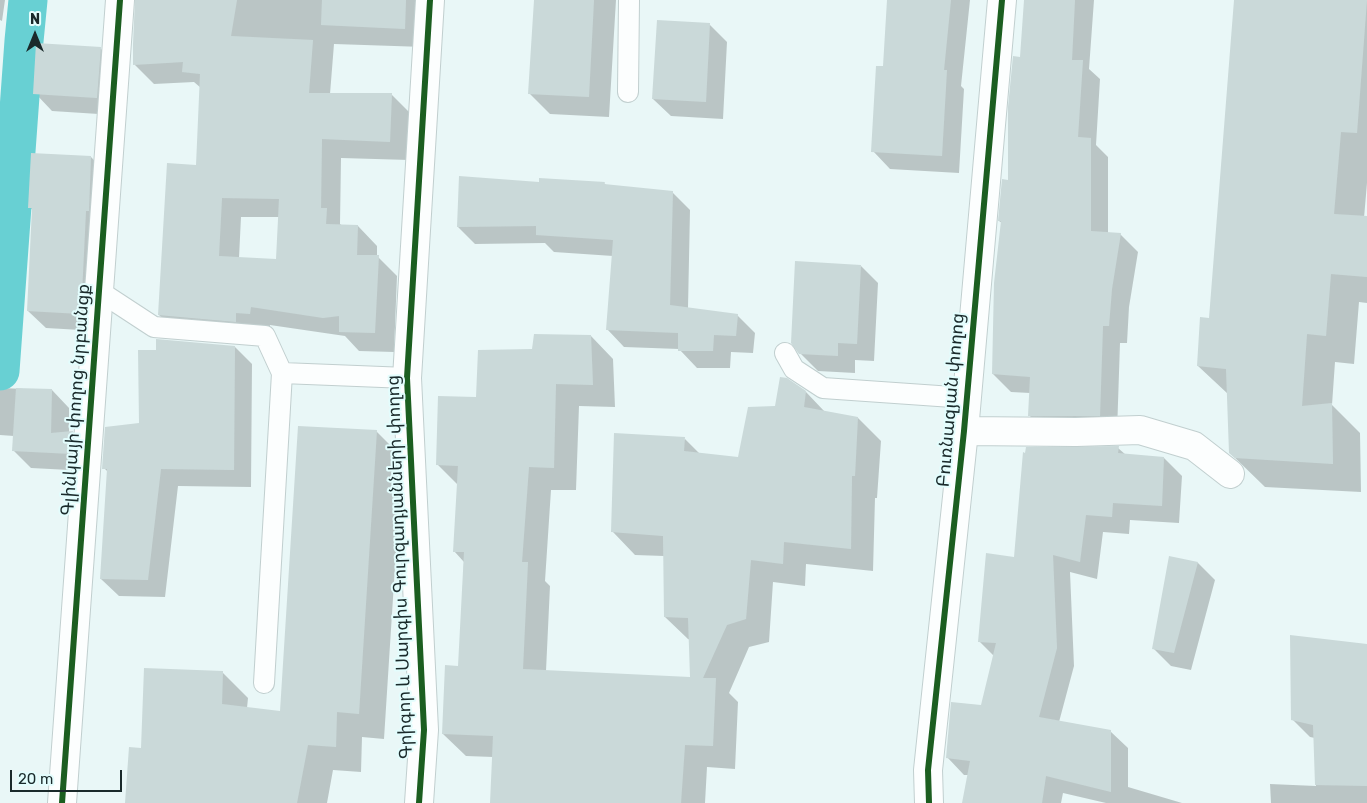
<!DOCTYPE html>
<meta charset="utf-8">
<style>
body{margin:0}
#map{position:relative;width:1367px;height:803px;overflow:hidden;background:#e9f7f7;font-family:Rubik,sans-serif}
canvas{display:block}
.north{position:absolute;left:10px;top:10px;width:50px;height:50px;-webkit-text-stroke:4px #e3fdfd;paint-order:stroke;rotate:0deg;font-size:14px;font-weight:700;line-height:20px;text-align:center;color:#1a2a2b}
.north::after{content:'';display:block;margin:auto;width:18px;height:22px;background:#1a2a2b;clip-path:polygon(50% 0,100% 100%,50% 72%,0 100%)}
.scale{position:absolute;left:10px;top:770px;width:112px;height:22px;box-sizing:border-box;border:2px solid #1a2a2b;border-top:0;padding-left:6px;font-size:15px;line-height:18px;white-space:nowrap;color:#1a2a2b;-webkit-text-stroke:4px #e3fdfd;paint-order:stroke}
</style>
<div id="map">
<canvas width="1367" height="803"></canvas>
<div class="north">N</div>
<div class="scale">20 m</div>
</div>
<script>
const c = document.querySelector('canvas').getContext('2d');
c.lineJoin = 'round';
function fillPath(path, color) {
  c.fillStyle = color;
  c.fill(path, 'evenodd');
}
function toPath(rows) {
  const path = new Path2D();
  for (const r of rows) {
    path.moveTo(r[0], r[1]);
    for (let i = 2; i < r.length; i += 2) path.lineTo(r[i], r[i + 1]);
  }
  return path;
}
function trace(path, color, width, dash) {
  c.strokeStyle = color;
  c.lineWidth = width;
  c.lineCap = dash ? 'butt' : 'round';
  c.setLineDash(dash || []);
  c.stroke(path);
}
function label(font, color, halo, rows, align = 'center') {
  c.font = font + ' Rubik,"Noto Sans Armenian",sans-serif';
  c.lineWidth = 4;
  c.setLineDash([]);
  c.textBaseline = 'middle';
  c.strokeStyle = halo;
  c.fillStyle = color;
  for (const [text, x, y, turn = 0] of rows) {
    c.save();
    c.translate(x, y);
    c.rotate((+turn || 0) * Math.PI / 180);
    c.textAlign = isNaN(turn) ? turn : align;
    if (halo) c.strokeText(text, 0, 0);
    c.fillText(text, 0, 0);
    c.restore();
  }
}
const shadow = toPath([
 [0,0,5,0,2,21,0,20],
 [137,0,426,0,424,47,334,44,330,94,391,94,411,114,409,160,341,158,340,224,343,226,358,226,377,246,377,256,397,276,394,352,359,351,345,336,270,325,269,333,179,334,159,315,198,166,201,88,194,82,154,84,135,65,134,44],
 [241,217,279,217,277,260,239,258],
 [535,0,616,0,609,117,550,114,529,93],
 [889,0,970,0,961,86,964,89,959,173,890,169,873,151,884,68],
 [1025,0,1094,0,1089,69,1100,79,1096,145,1108,157,1108,234,1120,234,1138,252,1129,307,1127,343,1120,343,1117,433,1046,433,1029,415,1030,393,1011,392,993,374,1002,223,999,221,1009,181,1022,58],
 [1235,0,1367,0,1367,183,1364,218,1367,218,1367,303,1359,302,1354,364,1335,362,1332,405,1360,433,1361,492,1265,487,1230,453,1228,394,1198,366,1210,319],
 [709,24,727,42,723,119,671,116,653,99],
 [100,48,118,66,114,115,52,111,35,93],
 [91,157,108,175,98,331,46,328,28,311,33,211,30,207],
 [604,183,607,186,672,192,690,210,688,308,737,315,755,333,753,353,731,352,730,368,697,368,679,349,624,347,607,329,613,256,554,252,545,243,475,244,458,227,540,184],
 [861,266,878,283,874,361,855,360,855,373,818,371,800,353],
 [591,336,613,359,615,407,579,406,576,490,551,490,545,581,550,586,546,671,692,678,690,640,688,639,665,617,664,556,635,555,613,532,685,439,700,454,739,459,776,407,806,392,825,412,858,418,881,441,877,498,875,498,873,571,806,564,805,586,773,582,769,642,749,647,729,693,738,702,735,769,707,767,705,803,491,803,493,757,466,756,443,734,459,667,464,562,454,551,458,485,437,464,477,398,533,350],
 [235,347,252,364,251,487,178,486,165,597,119,596,101,579,108,472,104,468,140,424],
 [0,388,52,390,69,408,69,432,73,432,90,449,89,471,31,468,13,450,14,436,0,435],
 [376,431,402,457,384,739,362,737,361,772,333,770,327,803,126,803,142,749,222,672,248,698,247,708,281,712],
 [1118,448,1126,455,1164,458,1182,476,1179,523,1130,520,1129,534,1103,532,1097,579,1070,572,1074,666,1059,722,1110,731,1128,748,1128,787,1182,803,1106,803,1063,793,1061,803,963,803,968,775,964,775,947,757,982,707,994,656,979,641,1015,558],
 [1170,558,1198,563,1215,580,1191,670,1171,666,1153,648],
 [1367,646,1367,803,1271,803,1270,784,1316,786,1315,738,1310,737,1293,720]
]);
const canal = toPath([
 [0,371,24,41,28,0]
]);
const building = toPath([
 [135,0,237,0,231,36,313,40,309,93,392,93,390,142,322,139,321,208,327,208,326,224,358,225,357,255,379,255,375,333,339,332,339,316,323,318,251,307,250,314,236,313,236,322,158,315,167,163,196,165,200,74,182,72,183,62,133,65,133,44],
 [222,198,279,199,276,259,219,256],
 [322,0,406,0,405,29,321,25],
 [534,0,594,0,589,97,528,94],
 [887,0,951,0,944,70,947,70,942,156,871,152,876,66,883,66],
 [1024,0,1075,0,1072,60,1083,60,1078,137,1091,138,1091,231,1121,233,1112,289,1109,326,1103,326,1100,416,1028,416,1030,377,992,374,994,283,1001,221,998,221,1002,179,1008,180,1008,107,1013,56,1020,57],
 [1234,0,1367,0,1357,133,1341,132,1334,214,1367,216,1367,277,1331,274,1326,336,1307,334,1302,406,1332,403,1333,464,1235,458,1229,453,1226,369,1197,366,1200,317,1209,318],
 [657,20,710,23,706,102,652,99],
 [36,43,101,47,97,98,33,94],
 [31,153,91,156,89,211,86,211,81,314,27,311,32,208,28,208],
 [459,176,539,182,539,178,605,182,604,184,673,191,670,305,738,314,736,336,714,335,713,351,678,351,678,333,606,330,613,240,536,235,536,226,457,227],
 [795,261,861,265,857,344,838,343,838,356,799,354,791,343],
 [534,334,591,335,593,385,556,384,554,468,529,467,522,562,528,562,523,669,690,677,688,618,664,617,663,536,611,532,614,433,685,437,684,451,738,457,748,407,775,406,780,377,787,378,806,391,804,407,858,417,855,476,852,476,851,549,784,542,783,564,751,560,746,619,727,625,703,678,716,678,713,746,685,745,681,803,490,803,493,736,442,734,445,665,458,666,464,552,453,552,458,466,436,465,438,396,476,397,478,350,532,349],
 [156,339,235,346,234,470,161,469,148,580,100,579,107,469,102,469,105,427,139,423,138,350,156,350],
 [16,388,52,389,51,433,73,431,72,454,12,451],
 [298,426,377,430,359,714,337,712,336,747,308,745,297,803,125,803,129,747,141,748,144,668,223,671,222,704,280,711],
 [1119,446,1118,453,1164,457,1162,506,1113,503,1112,517,1086,515,1080,562,1053,555,1057,648,1039,717,1111,730,1111,792,1046,776,1042,803,962,803,970,761,946,758,951,702,981,705,996,643,978,642,986,553,1014,557,1023,452,1025,453,1026,447],
 [1169,556,1198,562,1174,653,1152,649],
 [1290,635,1367,644,1367,786,1315,785,1313,725,1291,720]
]);
const lane = toPath([
 [628,92,629,0],
 [99,291,154,327,265,336,282,373,407,378],
 [785,353,794,369,823,388,967,398],
 [264,683,282,373]
]);
const street = toPath([
 [964,431,1076,432,1140,430,1194,446,1230,474],
 [62,803,120,0],
 [419,803,424,730,407,378,430,0],
 [929,803,928,770,964,431,1002,0]
]);
const cycleway = toPath([
 [62,803,120,0],
 [419,803,424,730,407,378,430,0],
 [929,803,928,770,964,431,1002,0]
]);
const streetNames = [
 ["Գլինկայի փողոց նրբանցք",76,400,-86],
 ["Բուռնազյան փողոց",951,400,-85],
 ["Գրիգոր և Սարգիս Գուրզադյանների փողոց",400,567,-92]
];
fillPath(shadow, '#0003');
trace(canal, '#68d0d3', 39);
fillPath(building, '#cad9d9');
trace(lane, '#c1cfcf', 22);
trace(street, '#c1cfcf', 30);
trace(lane, '#fcfefe', 20);
trace(street, '#fcfefe', 28);
trace(cycleway, '#1b5e20', 6);
label('18px', '#1a2a2b', '#e3fdfd', streetNames);
</script>
